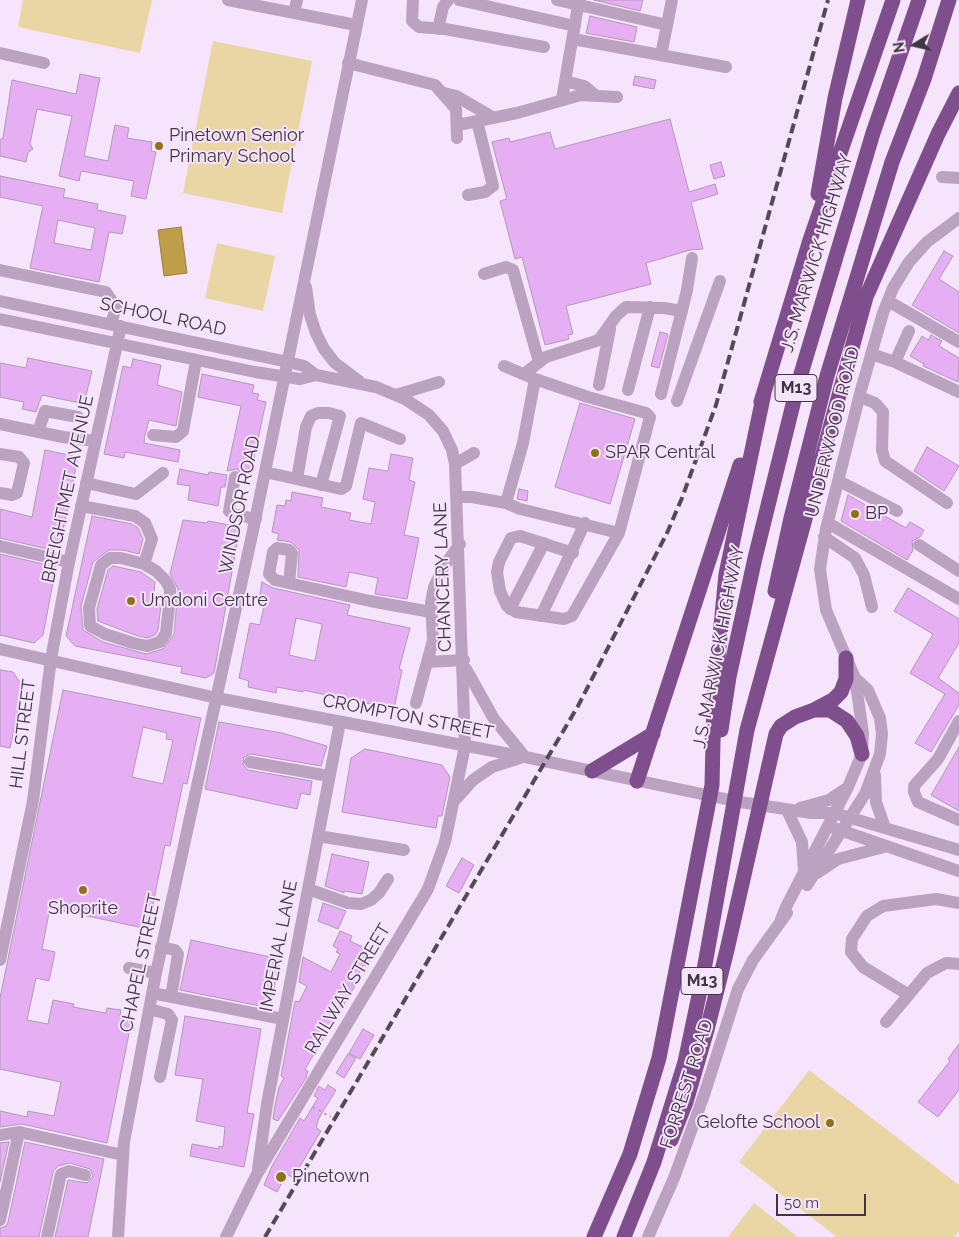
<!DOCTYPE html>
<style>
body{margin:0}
#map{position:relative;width:959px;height:1237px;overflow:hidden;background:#f6e3fc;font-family:Raleway,sans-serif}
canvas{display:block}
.north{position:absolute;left:889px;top:20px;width:50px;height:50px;-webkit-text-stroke:4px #f6e3fc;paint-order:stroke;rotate:261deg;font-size:14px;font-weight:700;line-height:20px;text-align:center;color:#3f3642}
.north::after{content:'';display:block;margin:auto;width:18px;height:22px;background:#3f3642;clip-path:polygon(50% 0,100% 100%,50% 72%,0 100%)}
.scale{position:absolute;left:776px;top:1194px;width:90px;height:22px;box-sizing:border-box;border:2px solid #3f3642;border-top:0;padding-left:6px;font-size:15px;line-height:18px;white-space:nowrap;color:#3f3642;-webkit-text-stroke:4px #f6e3fc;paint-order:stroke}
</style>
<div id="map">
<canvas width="959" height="1237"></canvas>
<div class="north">N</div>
<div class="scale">50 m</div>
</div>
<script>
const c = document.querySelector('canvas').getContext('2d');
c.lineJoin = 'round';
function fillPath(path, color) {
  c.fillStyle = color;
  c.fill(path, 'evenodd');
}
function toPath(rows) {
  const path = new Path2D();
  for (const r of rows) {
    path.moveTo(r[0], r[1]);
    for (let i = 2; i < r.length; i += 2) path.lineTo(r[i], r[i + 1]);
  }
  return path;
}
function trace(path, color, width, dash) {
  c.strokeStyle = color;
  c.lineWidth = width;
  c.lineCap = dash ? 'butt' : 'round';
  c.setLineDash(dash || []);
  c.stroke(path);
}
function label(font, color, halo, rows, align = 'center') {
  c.font = font + ' Raleway,sans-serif';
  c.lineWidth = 4;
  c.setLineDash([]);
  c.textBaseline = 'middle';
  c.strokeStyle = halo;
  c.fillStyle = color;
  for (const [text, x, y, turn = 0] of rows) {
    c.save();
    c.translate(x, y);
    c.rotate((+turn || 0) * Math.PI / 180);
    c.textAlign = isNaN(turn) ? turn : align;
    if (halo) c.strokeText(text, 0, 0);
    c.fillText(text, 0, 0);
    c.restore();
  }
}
const green = toPath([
 [23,0,152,0,140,53,18,27],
 [213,41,312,61,282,213,183,193],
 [217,243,275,256,263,311,205,298],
 [809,1070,959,1185,959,1231,954,1237,837,1237,739,1162],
 [754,1203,798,1237,728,1237]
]);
const water = toPath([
 [181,227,187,273,164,276,158,230,181,227]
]);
const building = toPath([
 [594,0,643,0,640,11,594,0],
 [590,16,637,27,634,42,586,33,590,16],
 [80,74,100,78,84,156,108,161,115,125,129,128,127,138,152,142,151,151,156,152,146,199,131,196,134,181,81,171,79,181,59,176,72,116,37,109,30,144,33,149,28,152,26,162,0,156,0,140,3,138,12,80,76,94,80,74],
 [635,76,656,80,654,89,633,85,635,76],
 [670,119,689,192,715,184,718,194,691,202,703,249,690,250,646,263,651,284,566,306,573,334,568,335,569,339,545,345,522,257,515,259,500,201,507,199,492,142,509,138,510,142,550,132,555,149,670,119],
 [721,162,725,176,714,179,710,165,721,162],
 [0,176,65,189,63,197,98,204,97,210,126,216,122,234,109,232,99,282,30,268,43,206,0,197,0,176],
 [58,220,95,228,91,250,54,243,58,220],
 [944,251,953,256,939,279,959,292,959,333,912,305,944,251],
 [660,332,668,334,659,368,651,366,660,332],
 [931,335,942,341,939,346,959,358,958,382,923,366,924,364,910,356,922,336,928,340,931,335],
 [28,358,92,371,84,404,42,395,36,412,22,409,24,402,0,397,0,363,26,368,28,358],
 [133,359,161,365,157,385,182,392,176,426,149,420,145,435,144,443,180,450,178,462,125,452,124,458,104,454,123,366,131,368,133,359],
 [202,374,254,385,252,393,259,394,257,400,266,402,250,476,243,475,237,469,227,471,241,406,198,397,202,374],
 [580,403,635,419,610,504,555,487,580,403],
 [927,447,959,466,944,491,914,471,927,447],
 [45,450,78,457,60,545,52,550,0,538,0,509,32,517,45,450],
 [391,454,413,458,409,480,415,482,404,535,419,538,407,599,375,594,378,578,349,572,346,587,298,577,299,550,291,542,277,540,279,534,272,532,277,505,285,506,286,500,291,501,292,492,323,498,321,507,351,513,349,520,371,524,375,502,363,499,369,468,388,471,391,454],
 [180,469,208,475,209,472,227,475,225,487,221,487,218,506,188,500,190,486,177,484,180,469],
 [519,489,528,491,527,501,517,499,519,489],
 [848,495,906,528,910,522,924,530,920,537,912,541,913,550,907,560,841,521,848,495],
 [92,516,132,524,138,528,143,539,139,554,123,550,109,550,93,562,81,606,83,630,103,642,146,654,163,649,174,634,178,589,170,574,183,520,207,523,208,521,240,527,214,673,206,678,181,673,182,667,75,646,66,636,92,516],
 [0,554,56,567,43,635,34,643,0,635,0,554],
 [113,566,141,572,155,582,153,604,161,605,158,630,155,635,147,638,135,635,98,621,97,609,108,570,113,566],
 [262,582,273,588,350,605,347,615,410,628,399,669,402,670,394,709,303,690,303,692,277,687,276,693,248,687,249,681,239,678,250,623,260,625,264,606,258,605,262,582],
 [296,618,322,624,315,661,289,655,296,618],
 [908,588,959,619,959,643,938,678,959,693,959,705,931,752,915,743,945,694,910,673,933,634,894,611,908,588],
 [0,670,13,672,23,687,10,748,0,746,0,670],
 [63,690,201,718,187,784,183,783,170,846,165,845,148,929,50,908,42,949,55,952,49,981,36,978,27,1020,48,1024,53,1000,74,1004,73,1007,106,1013,107,1008,121,1010,120,1016,132,1019,107,1143,22,1124,0,1127,0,1111,27,1117,28,1111,54,1116,61,1082,0,1069,0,998,63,690],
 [143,727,167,733,166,739,173,740,163,784,132,777,143,727],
 [219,722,282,733,327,746,321,766,251,754,244,757,243,765,248,770,312,781,310,795,301,793,297,809,205,789,219,722],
 [959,747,959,811,931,795,959,747],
 [365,749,442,765,450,777,442,816,438,816,436,828,342,812,351,758,365,749],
 [332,854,369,862,362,894,344,891,344,893,325,886,332,854],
 [462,858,474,865,459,893,446,886,462,858],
 [323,903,346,911,338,929,318,921,323,903],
 [340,931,352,936,350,941,373,952,366,966,364,965,352,984,355,986,305,1069,308,1071,306,1078,278,1121,273,1119,275,1105,279,1087,284,1078,281,1076,295,1001,299,1002,307,986,299,982,303,957,331,972,340,954,336,952,338,949,333,946,340,931],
 [191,940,280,959,270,1008,180,990,191,940],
 [185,1016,261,1029,247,1113,254,1114,244,1167,190,1156,192,1144,219,1149,219,1146,223,1147,225,1127,196,1121,203,1079,175,1075,185,1016],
 [363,1029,374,1035,360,1059,349,1053,363,1029],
 [959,1044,959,1090,938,1117,918,1102,950,1061,948,1059,959,1044],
 [348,1054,356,1058,344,1078,336,1073,348,1054],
 [328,1085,336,1090,319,1118,316,1128,321,1131,293,1178,287,1174,277,1192,264,1185,272,1166,300,1118,304,1121,310,1111,318,1098,314,1096,319,1086,325,1090,328,1085],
 [9,1142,0,1182,0,1143,9,1142],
 [25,1142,104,1159,88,1237,55,1237,68,1180,87,1183,93,1176,90,1169,70,1163,58,1166,53,1172,39,1237,0,1237,0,1228,6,1226,8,1222,25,1142]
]);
const path = toPath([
 [313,1107,331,1117]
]);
const minor = toPath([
 [228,0,356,25],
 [413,0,412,21,419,27,445,29,544,47],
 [459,0,575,26],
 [557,0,667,25],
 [294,13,297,0],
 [438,29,443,7,448,0],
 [573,39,726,67],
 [0,53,44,63],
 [661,55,672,0],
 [348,63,435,85,456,109,457,138],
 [565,81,584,86,595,95],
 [444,93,456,96,494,118],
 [562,99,579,0],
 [458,125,517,113,581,95,617,97],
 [942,177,959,178],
 [468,195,485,192,493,186,477,121],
 [0,270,106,292,116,307,111,324],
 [484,274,506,267,513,270,539,362],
 [306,287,310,315,316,333,324,349,335,363,359,381],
 [0,301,288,362,304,366,316,375],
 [888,301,959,342],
 [0,319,255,372,300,379,316,375,376,387,405,399,429,415,443,431,452,450,455,464,465,746,445,842,428,889,256,1176,226,1237],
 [871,354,895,362,959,392],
 [895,362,909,331],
 [504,366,535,379,523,443,506,503],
 [524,374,546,357,599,340,616,316,626,307,664,308,682,311],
 [535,379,588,397,646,413,650,417,619,533,572,616,564,619,516,612,507,606,500,591,497,572,499,562,511,538,520,536,573,553],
 [599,385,610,329],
 [628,390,650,307],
 [661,394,687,290,692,258],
 [396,395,439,382],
 [860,397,875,403,883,412,882,450,885,461,947,503],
 [677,401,720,281],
 [0,424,63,437,95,441],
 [38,432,45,411,78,417],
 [153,435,176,437,183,431,196,361],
 [0,454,19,457,24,463,17,493,12,495,0,493],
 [455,464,474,453],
 [265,472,341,489,346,486,361,423,400,439],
 [235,477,229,511,233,514,256,519],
 [297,479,306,427,311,416,318,413,329,413,340,416,321,485],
 [839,481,897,511],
 [86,483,136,494,163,473],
 [458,497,472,497,506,503,520,509,619,533],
 [81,506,135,516,145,523,152,539,144,564],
 [828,523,959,599],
 [824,537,855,558,864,575,872,607],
 [919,545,959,571],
 [0,546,69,562],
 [110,558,121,558,144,564,156,571,166,581,170,589,170,598,166,633,160,642,147,646,133,643,105,634,90,626,89,608,101,565,110,558],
 [289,583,292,553,289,550,277,548,273,552,269,574,275,580,370,601,431,612],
 [510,609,544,543],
 [541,616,585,523],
 [0,649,217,698,525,757,740,802,811,813,834,813,959,850],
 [427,662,464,660],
 [466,669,494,719,525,757],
 [416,703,433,640,431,603,434,587,444,566,460,544],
 [959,721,938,759,914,786,914,792,918,802,959,820],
 [250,762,329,776],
 [875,775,876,802,885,828],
 [456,799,473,780,492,767,520,758],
 [800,808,829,800,847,788],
 [787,810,802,842,804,871],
 [834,828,959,871],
 [318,836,404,850],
 [817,873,838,859,884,847],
 [807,885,865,794,880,754,882,734,880,718,868,690,855,678],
 [308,889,348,903,361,904,371,900,379,893,388,879],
 [781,919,787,905,848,787,862,754,863,733,855,678,826,610,820,569,826,529,861,390,883,313,893,288,909,262,927,242,959,218],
 [161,947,175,950,178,954,171,997],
 [0,960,33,801,51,659,69,562,121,326],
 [129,968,156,973],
 [152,993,283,1019],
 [909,995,863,967,851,952,852,939,867,916,883,906,936,899,959,903],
 [149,1009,168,1014,172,1020,160,1077],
 [886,1022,927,973,946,963,959,964],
 [0,1135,20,1132],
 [258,1169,267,1104,340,722],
 [0,1220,19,1132,123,1155],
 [47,1237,61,1174,69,1171,85,1175],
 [118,1237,124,1142,156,973,252,535,362,0],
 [648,1237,674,1178,704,1095,738,989,753,960,787,913]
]);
const highway = toPath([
 [818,194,835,98,858,0],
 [761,402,810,240,893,0],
 [775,591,791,518,827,376,892,162,924,79,949,0],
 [816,709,833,700,841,692,846,679,846,658],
 [721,730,729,677,755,558,798,384,873,133,919,0],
 [592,771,653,734],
 [637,781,740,465],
 [671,1140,686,1102,707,1030,727,950,776,734,781,726,795,717,814,710,830,710,847,721,857,736,862,754],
 [594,1237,630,1154,659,1058,712,785,714,699,726,574,764,393],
 [624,1237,654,1162,685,1062,702,981,747,730,866,297,938,134,959,93]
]);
const rail = toPath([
 [265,1237,578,706,667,533,682,498,716,405,828,0]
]);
const markers = [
 [159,146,5,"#907116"],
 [595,453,5,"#907116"],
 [855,514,5,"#907116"],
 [131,601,5,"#907116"],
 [83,890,5,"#907116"],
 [830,1123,5,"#907116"],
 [281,1177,6,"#907116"]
];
const shields = [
 [796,388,42],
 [702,981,42]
];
const shieldNames = [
 ["M13",796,388],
 ["M13",702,981]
];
const poiNames = [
 ["Pinetown Senior",169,136],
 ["Primary School",169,157],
 ["SPAR Central",605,453],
 ["BP",865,514],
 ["Umdoni Centre",141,601],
 ["Shoprite",83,909,"center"],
 ["Gelofte School",820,1123,"right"],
 ["Pinetown",292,1177]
];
const streetNames = [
 ["J.S. MARWICK HIGHWAY",817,253,-73],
 ["SCHOOL ROAD",163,317,12],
 ["UNDERWOOD ROAD",833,432,-76],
 ["BREIGHTMET AVENUE",68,489,-78],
 ["WINDSOR ROAD",240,505,-78],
 ["CHANCERY LANE",443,577,-92],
 ["J.S. MARWICK HIGHWAY",719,647,-79],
 ["CROMPTON STREET",408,717,11],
 ["HILL STREET",23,734,-83],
 ["IMPERIAL LANE",279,946,-79],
 ["CHAPEL STREET",141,963,-78],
 ["RAILWAY STREET",348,989,-59],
 ["FORREST ROAD",687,1084,-72]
];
fillPath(green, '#ead6a4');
fillPath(water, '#bf9e49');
trace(water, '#997f47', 1);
fillPath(building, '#e6aff4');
trace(building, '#af99b5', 1);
trace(path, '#afa0b3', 2, [2.5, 4]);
trace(minor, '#baa2c0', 12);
trace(highway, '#7f4e8c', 15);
trace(rail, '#544a57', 4, [10, 5]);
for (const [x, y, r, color] of markers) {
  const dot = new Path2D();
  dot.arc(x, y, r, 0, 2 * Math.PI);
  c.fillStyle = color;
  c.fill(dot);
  trace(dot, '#f6e3fc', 2);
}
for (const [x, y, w] of shields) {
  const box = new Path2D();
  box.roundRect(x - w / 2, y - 13.5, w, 27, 4);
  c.fillStyle = '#f6e3fc';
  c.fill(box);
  trace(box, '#3f3642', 1);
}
label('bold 16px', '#3f3642', null, shieldNames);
label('18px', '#3f3642', '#f6e3fc', poiNames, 'left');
label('18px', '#3f3642', '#f6e3fc', streetNames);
</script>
